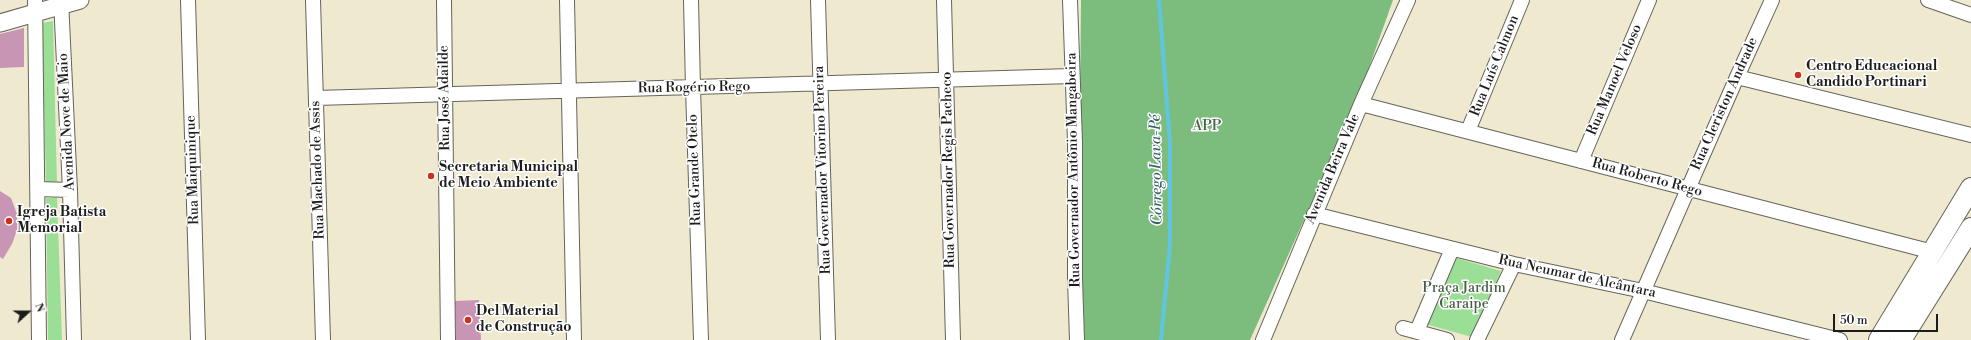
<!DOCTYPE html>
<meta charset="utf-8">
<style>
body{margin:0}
#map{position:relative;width:1971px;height:340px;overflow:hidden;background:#eee9cf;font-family:"Libre Bodoni",serif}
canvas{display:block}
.north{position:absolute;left:8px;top:292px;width:40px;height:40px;-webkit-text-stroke:3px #fff;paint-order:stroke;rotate:69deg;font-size:11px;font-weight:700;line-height:16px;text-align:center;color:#1c1c1c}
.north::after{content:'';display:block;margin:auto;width:14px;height:18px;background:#1c1c1c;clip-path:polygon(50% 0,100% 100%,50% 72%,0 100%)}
.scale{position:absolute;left:1833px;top:314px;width:105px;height:18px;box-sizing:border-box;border:2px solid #1c1c1c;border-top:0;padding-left:5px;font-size:12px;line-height:14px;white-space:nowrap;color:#1c1c1c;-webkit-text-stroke:3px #fff;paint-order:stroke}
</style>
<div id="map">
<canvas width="1971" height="340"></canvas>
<div class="north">N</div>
<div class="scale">50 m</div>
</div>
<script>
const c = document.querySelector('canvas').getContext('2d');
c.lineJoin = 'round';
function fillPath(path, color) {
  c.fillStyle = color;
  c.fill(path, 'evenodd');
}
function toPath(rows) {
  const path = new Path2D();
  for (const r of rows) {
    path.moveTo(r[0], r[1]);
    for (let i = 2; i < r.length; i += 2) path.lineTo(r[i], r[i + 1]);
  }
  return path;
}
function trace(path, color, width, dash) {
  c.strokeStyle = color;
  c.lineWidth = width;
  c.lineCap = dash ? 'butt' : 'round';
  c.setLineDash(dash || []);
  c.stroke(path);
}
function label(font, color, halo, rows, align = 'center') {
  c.font = font + ' "Libre Bodoni",serif';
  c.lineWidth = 3;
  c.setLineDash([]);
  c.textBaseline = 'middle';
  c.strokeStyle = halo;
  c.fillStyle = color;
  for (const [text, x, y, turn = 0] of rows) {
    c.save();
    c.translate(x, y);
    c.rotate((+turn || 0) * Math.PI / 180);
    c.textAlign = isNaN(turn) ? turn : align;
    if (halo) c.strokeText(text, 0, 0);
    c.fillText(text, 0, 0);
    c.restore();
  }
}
const green = toPath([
 [53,21,57,185,46,185,42,23],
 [46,198,57,198,62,340,48,340],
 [1456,258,1501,271,1472,337,1425,324]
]);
const forest = toPath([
 [1081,0,1393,0,1356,104,1250,340,1078,340]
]);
const stream = toPath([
 [1159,0,1170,143,1170,245,1161,340]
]);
const building = toPath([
 [24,28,24,67,0,68,0,34],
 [0,191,11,198,17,214,18,227,12,244,3,259,0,257],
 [479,300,481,340,456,340,455,301]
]);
const minor = toPath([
 [35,0,39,340],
 [61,0,70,190,74,340],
 [188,0,198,340],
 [313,0,323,340],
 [444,0,448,340],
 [567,0,574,340],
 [691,0,693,88,701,340],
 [818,0,828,340],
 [944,0,953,340],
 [1070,0,1075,142,1075,279,1077,340],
 [1928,0,1971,15],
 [1737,77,1971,135],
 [316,98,1072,76],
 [1361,104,1933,252],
 [1468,131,1522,0],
 [1581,161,1649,0],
 [38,189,70,190],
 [1314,214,1514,264,1643,291,1840,340],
 [1403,328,1447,340],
 [1417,331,1452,249],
 [1263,340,1361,104,1408,0],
 [1477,340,1514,264],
 [1622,340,1737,77,1772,0]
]);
const tertiary = toPath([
 [0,23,80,0]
]);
const secondary = toPath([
 [1879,340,1971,188],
 [1901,340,1971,228]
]);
const markers = [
 [1798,75,4,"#c8321e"],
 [431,176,4,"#c8321e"],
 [9,221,4,"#c8321e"],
 [468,320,4,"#c8321e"]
];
const streetNames = [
 ["Rua Luís Calmon",1495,66,-68],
 ["Rua Manoel Veloso",1615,80,-67],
 ["Rua Rogério Rego",694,88,-1],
 ["Rua José Adailde",445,98,-91],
 ["Rua Cleriston Andrade",1725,104,-66],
 ["Avenida Nove de Maio",67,122,-93],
 ["Avenida Beira Vale",1333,169,-67],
 ["Rua Maiquinique",193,170,-92],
 ["Rua Machado de Assis",318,170,-92],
 ["Rua Grande Otelo",695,170,-92],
 ["Rua Governador Vitorino Pereira",823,170,-92],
 ["Rua Governador Regis Pacheco",949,170,-91],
 ["Rua Governador Antônio Mangabeira",1074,170,-91],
 ["Rua Roberto Rego",1647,178,15],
 ["Rua Neumar de Alcântara",1577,277,12]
];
const poiNames = [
 ["Centro Educacional",1806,67],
 ["Candido Portinari",1806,83],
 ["Secretaria Municipal",439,168],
 ["de Meio Ambiente",439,184],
 ["Igreja Batista",17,213],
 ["Memorial",17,229],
 ["Del Material",476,312],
 ["de Construção",476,328]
];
const parkNames = [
 ["APP",1207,127],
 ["Praça Jardim",1464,289],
 ["Caraipe",1464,305]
];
const waterNames = [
 ["Córrego Lava-Pé",1157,170,-91]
];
fillPath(green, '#9bde95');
fillPath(forest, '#7cbd7e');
trace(stream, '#62c5e0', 4);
fillPath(building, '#c995b5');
trace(minor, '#66645b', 16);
trace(tertiary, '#66645b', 19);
trace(secondary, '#66645b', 22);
trace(minor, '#fff', 14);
trace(tertiary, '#fff', 17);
trace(secondary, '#fff', 20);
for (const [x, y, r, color] of markers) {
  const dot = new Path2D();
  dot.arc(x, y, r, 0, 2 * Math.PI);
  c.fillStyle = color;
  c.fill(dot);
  trace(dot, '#fff', 1.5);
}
label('14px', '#1c1c1c', '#fff', streetNames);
label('bold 14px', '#1c1c1c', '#fff', poiNames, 'left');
label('14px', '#486046', '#fff', parkNames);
label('italic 15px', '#38606a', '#fff', waterNames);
</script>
